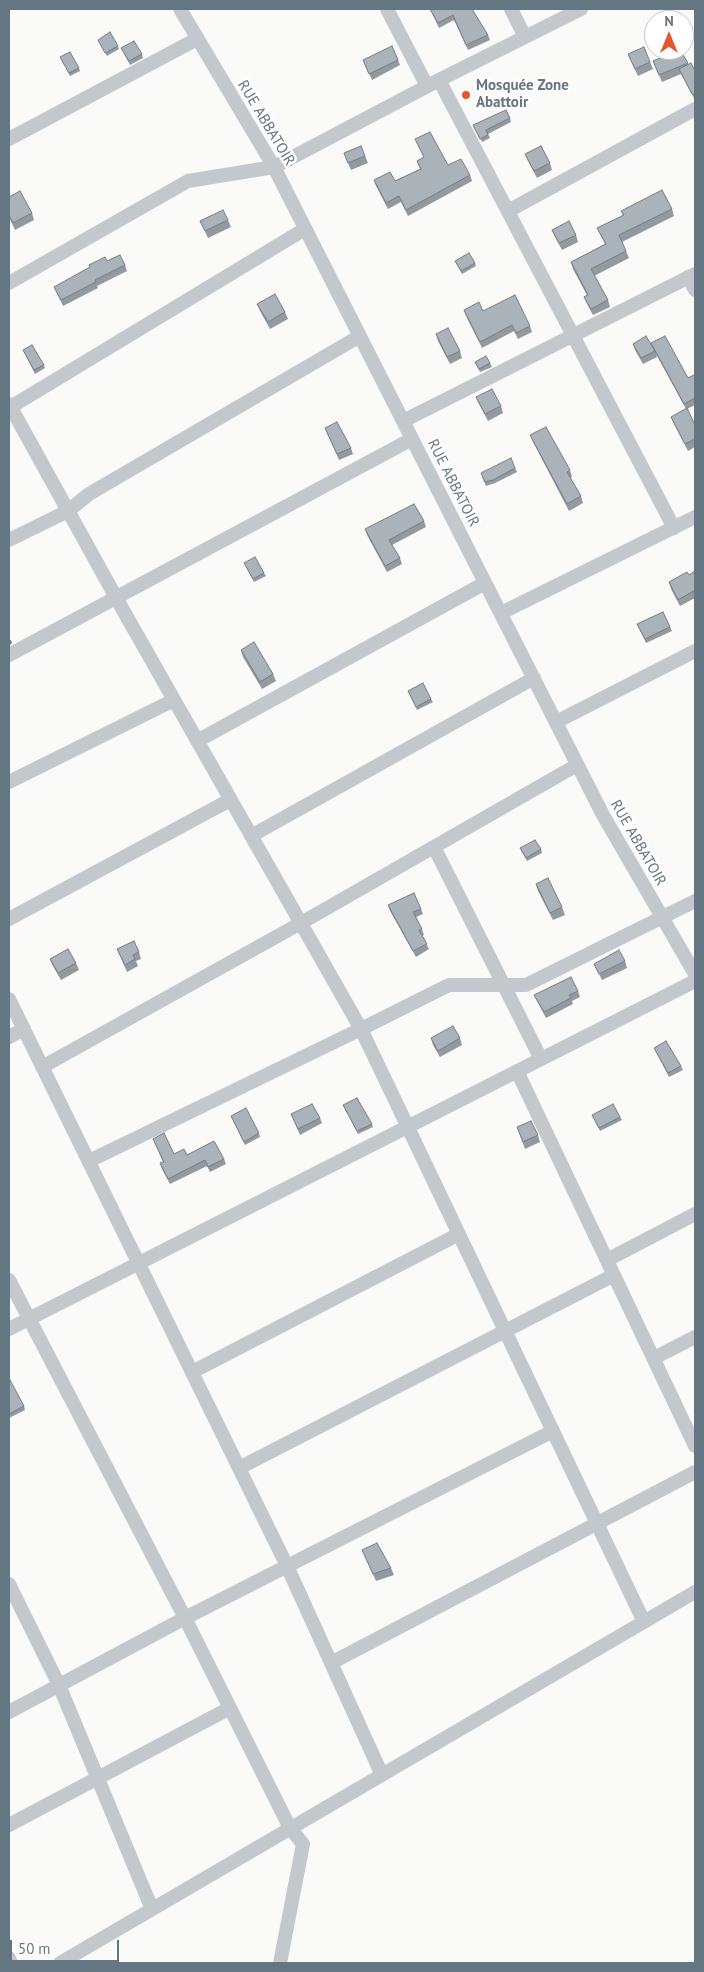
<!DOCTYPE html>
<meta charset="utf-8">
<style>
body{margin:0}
#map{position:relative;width:704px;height:1972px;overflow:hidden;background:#fafaf8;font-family:"PT Sans",sans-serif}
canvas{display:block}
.frame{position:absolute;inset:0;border:10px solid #657683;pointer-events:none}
.north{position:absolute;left:644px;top:10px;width:50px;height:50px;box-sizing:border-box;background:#fff;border:1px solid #c1c8cd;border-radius:50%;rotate:0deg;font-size:14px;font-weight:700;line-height:20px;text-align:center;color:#657683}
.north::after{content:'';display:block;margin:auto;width:18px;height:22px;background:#e4572e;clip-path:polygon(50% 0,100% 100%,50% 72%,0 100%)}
.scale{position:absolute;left:10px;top:1940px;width:109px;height:22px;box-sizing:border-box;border:2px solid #657683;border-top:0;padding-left:6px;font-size:15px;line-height:18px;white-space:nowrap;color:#657683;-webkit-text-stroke:4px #fff;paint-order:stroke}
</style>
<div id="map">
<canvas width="704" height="1972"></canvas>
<div class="frame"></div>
<div class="north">N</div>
<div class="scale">50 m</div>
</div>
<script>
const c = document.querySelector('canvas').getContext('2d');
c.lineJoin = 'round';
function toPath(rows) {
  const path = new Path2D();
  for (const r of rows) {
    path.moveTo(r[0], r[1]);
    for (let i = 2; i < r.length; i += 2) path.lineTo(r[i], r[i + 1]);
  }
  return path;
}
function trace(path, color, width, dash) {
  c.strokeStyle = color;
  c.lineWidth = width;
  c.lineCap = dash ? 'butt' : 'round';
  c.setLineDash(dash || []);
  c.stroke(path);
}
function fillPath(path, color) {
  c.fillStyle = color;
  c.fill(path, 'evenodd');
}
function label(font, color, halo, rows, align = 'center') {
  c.font = font + ' "PT Sans",sans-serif';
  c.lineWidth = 5;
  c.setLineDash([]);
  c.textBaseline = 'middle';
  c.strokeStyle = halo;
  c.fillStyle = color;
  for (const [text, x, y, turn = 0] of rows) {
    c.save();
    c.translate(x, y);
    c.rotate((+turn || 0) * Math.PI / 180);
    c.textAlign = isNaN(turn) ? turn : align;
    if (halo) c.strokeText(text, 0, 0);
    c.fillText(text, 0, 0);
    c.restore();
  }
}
const minor = toPath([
 [180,9,274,167,603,815,695,974],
 [387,9,427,86],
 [511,9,525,37],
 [439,80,674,528],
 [9,139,197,39],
 [508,211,695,109],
 [688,277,695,290],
 [9,283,188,181,274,167,439,80,581,9],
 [9,404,123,610,361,1029,644,1622],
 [9,408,305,229],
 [403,421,695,274],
 [9,540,68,511,89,494,360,336],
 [501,613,695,517],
 [9,655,412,439],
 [556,722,695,651],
 [197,741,485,583],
 [9,782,174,700],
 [251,836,534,678],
 [434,847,541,1059],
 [9,919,230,800],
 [9,999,287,1566,382,1775],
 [9,1037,24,1029],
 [42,1067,301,923,577,765],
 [517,1071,695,1446],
 [89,1161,361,1029,449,985,526,985,695,901],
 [607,1260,695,1214],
 [9,1280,185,1618,290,1828,303,1844,280,1963],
 [9,1329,695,981],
 [654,1358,695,1337],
 [192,1372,459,1234],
 [239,1468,614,1275],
 [9,1584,59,1685,152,1909],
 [331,1663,695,1472],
 [9,1712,185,1618,553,1431],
 [9,1825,230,1708],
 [9,1958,11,1963],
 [60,1963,695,1592]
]);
const wall = toPath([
 [430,9,472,9,488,35,490,40,468,50,454,20,439,28],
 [98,40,118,46,119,49,107,56],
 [121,48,142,54,143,58,130,65],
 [680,50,688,64,695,71,695,100,681,74,662,82,653,61],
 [628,54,650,62,653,69,638,76],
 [60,57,79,68,80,71,70,76],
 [363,60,398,60,400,65,372,80],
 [510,118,511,122,488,134,490,138,482,142,473,125],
 [415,139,448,165,470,175,472,181,408,216,401,202,388,209,376,186,374,180,395,181,420,169,417,161,424,158],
 [361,146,368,163,351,170,344,153],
 [525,154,550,163,552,170,537,178,528,161],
 [9,197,32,213,34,220,15,230,9,217],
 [672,209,674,216,622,242,629,258,594,276,608,300,610,307,593,315,587,304,584,297,587,295,573,269,571,262,605,244,597,228,623,216,621,211],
 [228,220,231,227,208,238,200,221],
 [552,230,576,235,578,242,562,250,555,237],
 [107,261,125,265,127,271,97,286,98,288,63,306,54,287],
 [455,261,475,263,476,266,462,274],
 [257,304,285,312,288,319,270,329,260,311],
 [464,310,530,326,532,332,518,339,514,331,482,348,466,316],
 [436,334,460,351,462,358,450,364,438,341],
 [633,344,652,347,688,378,695,378,695,405,687,409,695,425,695,447,688,451,674,424,671,417,686,409,656,354,657,357,643,364,635,350],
 [23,350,44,365,45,368,35,374],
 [475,362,490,363,492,367,480,372],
 [476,397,501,406,503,413,488,421,479,404],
 [325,428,351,448,353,454,339,460],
 [530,435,570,470,572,477,570,478,581,496,583,503,569,511,533,442],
 [515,468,517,472,495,483,486,486,482,477],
 [424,521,426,527,392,545,400,558,402,564,387,572,367,535,365,529],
 [244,563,264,573,266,576,254,582],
 [695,571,695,598,680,606,671,589,669,582,689,575],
 [637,624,670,627,672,631,646,643],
 [241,650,273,674,276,681,262,689,243,657],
 [408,691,431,699,433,702,417,710],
 [520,848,541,849,542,853,527,861],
 [536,884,562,907,565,915,553,920,538,891],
 [388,905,421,909,423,914,416,917,422,929,424,935,422,936,429,949,416,957,390,911],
 [117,949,139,952,141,959,136,961,138,966,127,972,120,956],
 [50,959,76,963,79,970,61,980,53,966],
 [625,961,627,968,602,980,594,964],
 [578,991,580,997,572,1001,573,1004,546,1018,537,1001,534,995],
 [431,1038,460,1038,462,1045,440,1057,433,1045],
 [654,1048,681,1066,683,1070,669,1077],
 [343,1105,372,1124,373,1127,358,1134],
 [291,1114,320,1118,322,1123,300,1135],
 [592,1115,620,1117,622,1120,600,1131],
 [231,1116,259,1133,260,1137,245,1145],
 [517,1127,538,1135,540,1142,525,1149],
 [153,1139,174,1154,224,1159,226,1164,210,1172,207,1166,170,1184,162,1169,160,1163,163,1162],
 [9,1381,24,1406,25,1410,9,1418],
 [362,1550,391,1568,394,1575,376,1581]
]);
const shadedWall = toPath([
 [11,640,12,643,9,646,9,641]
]);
const building = toPath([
 [430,9,472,9,488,35,466,45,453,15,438,23,430,9],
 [110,32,118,46,105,53,98,40,110,32],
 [134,41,142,54,129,61,121,48,134,41],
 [392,46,398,60,369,74,363,60,392,46],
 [644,47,650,62,635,69,628,54,644,47],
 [679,50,680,50,688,63,659,75,653,61,679,50],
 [70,52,79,68,69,73,60,57,70,52],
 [691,63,695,71,695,95,692,94,679,69,691,63],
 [506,110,510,118,486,130,488,135,480,139,473,125,506,110],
 [430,132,448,165,461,159,470,175,406,210,399,196,386,203,374,180,390,172,395,181,421,169,417,161,424,157,415,139,430,132],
 [361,146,365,156,348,163,344,153,361,146],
 [541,146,550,163,534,171,525,154,541,146],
 [662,190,672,209,619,235,626,251,591,269,608,300,591,309,584,297,588,295,571,262,606,244,597,228,624,215,621,211,662,190],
 [20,191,32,213,13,223,9,215,9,197,20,191],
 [223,210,228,220,205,231,200,221,223,210],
 [569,221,576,235,559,243,552,230,569,221],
 [469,253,475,263,461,271,455,261,469,253],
 [120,255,125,265,95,280,96,282,61,300,54,287,90,267,89,265,105,257,107,261,120,255],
 [275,294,285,312,268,322,257,304,275,294],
 [515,295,530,326,516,333,512,325,480,342,464,310,479,302,483,311,515,295],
 [448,328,460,351,447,357,436,334,448,328],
 [646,336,655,351,641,358,633,344,646,336],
 [665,336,688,378,694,375,695,378,695,398,684,404,651,343,665,336],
 [32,345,44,365,34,370,23,350,32,345],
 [486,356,490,363,479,369,475,362,486,356],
 [492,389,501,406,485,414,476,397,492,389],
 [687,408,695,425,695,439,685,444,671,417,687,408],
 [337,422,351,448,337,454,325,428,337,422],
 [546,427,570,470,567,472,581,496,567,504,530,435,546,427],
 [511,458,515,468,493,480,485,482,481,473,511,458],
 [414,504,424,521,389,540,400,558,385,566,365,529,414,504],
 [255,557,264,573,253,579,244,563,255,557],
 [695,571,695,590,678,600,669,582,687,572,689,575,695,571],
 [663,612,670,627,645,639,637,624,663,612],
 [254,642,273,674,260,682,241,650,254,642],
 [423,683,431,699,416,707,408,691,423,683],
 [535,840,541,849,526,858,520,848,535,840],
 [548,878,562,907,550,913,536,884,548,878],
 [414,893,421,909,413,912,422,929,419,930,427,944,413,951,388,905,414,893],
 [134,941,139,952,133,955,135,959,125,965,117,949,134,941],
 [68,949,76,963,58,973,50,959,68,949],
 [619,950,625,961,599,974,594,964,619,950],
 [571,977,578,991,569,995,571,998,544,1012,534,995,571,977],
 [453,1026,460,1038,438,1051,431,1038,453,1026],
 [666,1041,681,1066,668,1073,654,1048,666,1041],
 [357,1098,372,1124,357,1131,343,1105,357,1098],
 [312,1104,320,1118,298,1129,291,1114,312,1104],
 [613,1104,620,1117,599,1128,592,1115,613,1104],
 [246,1108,259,1133,244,1142,231,1116,246,1108],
 [531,1121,538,1135,523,1142,517,1127,531,1121],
 [164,1133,174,1154,184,1149,187,1155,214,1141,224,1159,208,1167,205,1160,168,1179,160,1163,164,1162,153,1139,164,1133],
 [10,1380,24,1406,9,1414,9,1381,10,1380],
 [377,1543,391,1568,373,1574,362,1550,377,1543]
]);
const markers = [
 [466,95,5,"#e4572e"]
];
const poiNames = [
 ["Mosquée Zone",476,86],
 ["Abattoir",476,103]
];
const streetNames = [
 ["RUE ABBATOIR",266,123,59],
 ["RUE ABBATOIR",453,483,63],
 ["RUE ABBATOIR",638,843,60]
];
trace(minor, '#c3c8cc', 14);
fillPath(wall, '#929a9f');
fillPath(shadedWall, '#777d82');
fillPath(building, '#aab3b9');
trace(building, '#777d82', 1);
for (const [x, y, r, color] of markers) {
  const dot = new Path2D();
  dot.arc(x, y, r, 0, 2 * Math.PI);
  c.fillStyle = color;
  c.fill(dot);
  trace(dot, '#fff', 2);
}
label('bold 15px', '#657683', '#fff', poiNames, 'left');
label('15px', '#657683', '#fff', streetNames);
</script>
